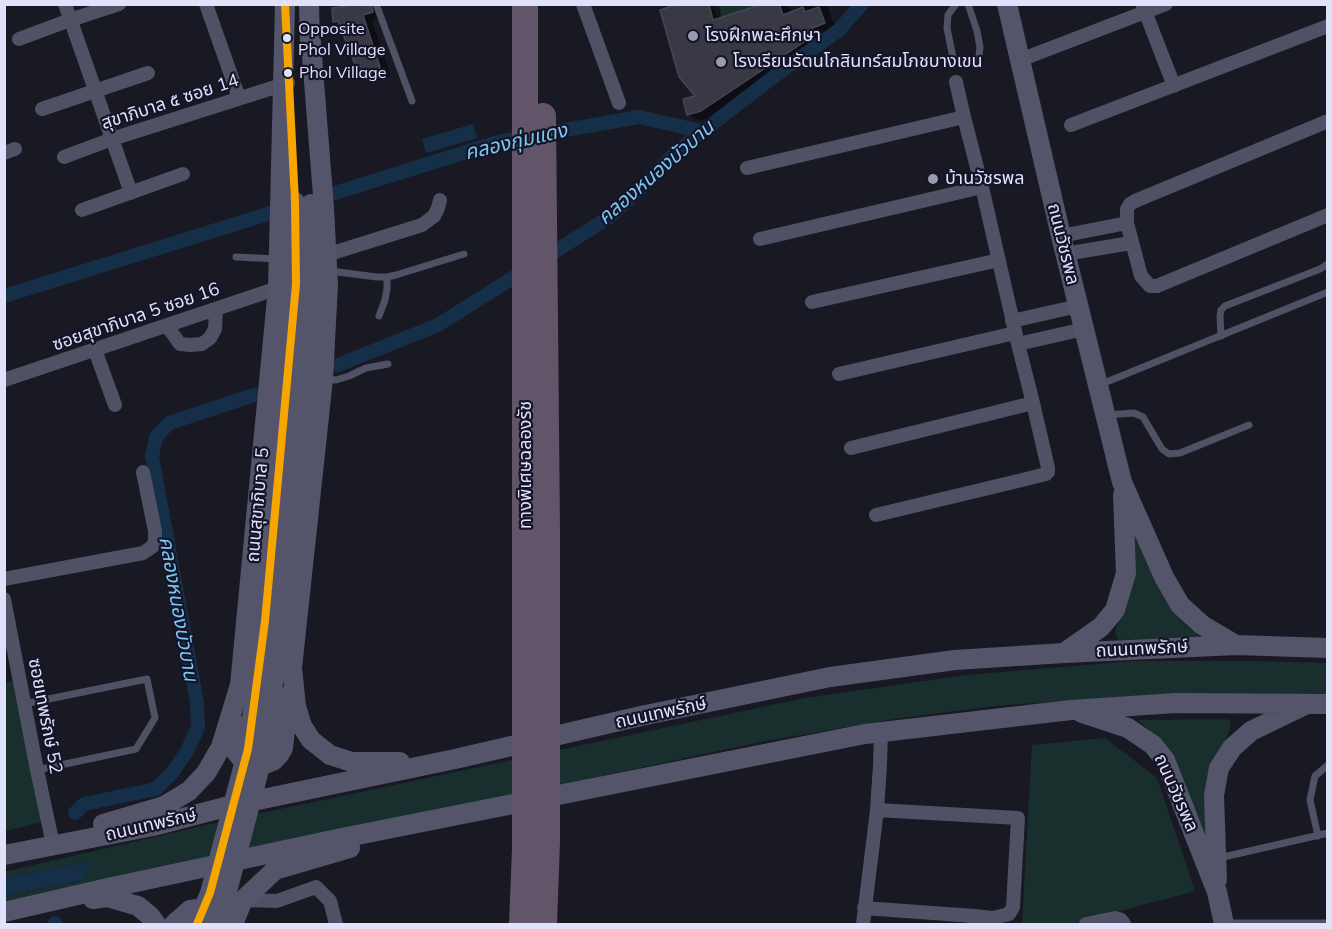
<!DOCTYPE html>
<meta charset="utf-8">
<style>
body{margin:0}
#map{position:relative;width:1332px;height:929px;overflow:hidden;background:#191924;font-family:Mulish,sans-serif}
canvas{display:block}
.frame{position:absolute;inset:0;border:6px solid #e0e1fb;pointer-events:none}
</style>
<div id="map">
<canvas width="1332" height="929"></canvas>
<div class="frame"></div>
</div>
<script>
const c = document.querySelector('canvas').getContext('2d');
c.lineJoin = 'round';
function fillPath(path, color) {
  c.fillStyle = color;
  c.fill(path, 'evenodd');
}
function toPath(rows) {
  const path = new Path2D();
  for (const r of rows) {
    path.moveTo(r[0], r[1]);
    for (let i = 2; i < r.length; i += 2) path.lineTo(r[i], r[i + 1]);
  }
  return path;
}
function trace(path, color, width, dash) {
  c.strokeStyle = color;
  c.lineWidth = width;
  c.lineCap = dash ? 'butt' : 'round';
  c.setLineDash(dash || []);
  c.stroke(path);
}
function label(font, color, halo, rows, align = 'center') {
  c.font = font + ' Mulish,"Noto Sans Thai",sans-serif';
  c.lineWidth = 4.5;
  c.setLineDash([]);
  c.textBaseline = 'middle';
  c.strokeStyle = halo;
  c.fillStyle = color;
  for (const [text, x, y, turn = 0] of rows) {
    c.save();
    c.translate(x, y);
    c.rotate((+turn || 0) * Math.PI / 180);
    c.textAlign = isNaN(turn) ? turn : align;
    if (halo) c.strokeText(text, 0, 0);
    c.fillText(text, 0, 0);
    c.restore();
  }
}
const green = toPath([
 [712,4,763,5,717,19],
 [1134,531,1157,583,1170,608,1182,622,1200,637,1119,640,1116,636,1115,631,1130,593,1133,579],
 [1134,661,1252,661,1327,663,1327,697,1103,698,995,706,901,718,765,741,5,904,5,895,83,880,89,861,5,878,4,872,219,822,805,698,966,675],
 [13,681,42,822,5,831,4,683],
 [1227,719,1231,722,1230,729,1224,744,1205,842,1177,765,1162,742,1138,720],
 [1105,738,1157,778,1195,891,1072,924,1022,924,1032,745]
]);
const water = toPath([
 [473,124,477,138,426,153,422,139],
 [90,861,83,880,5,895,5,878]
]);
const shadow = toPath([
 [349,4,378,4,382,17,372,21,391,76,372,82,362,77,341,25,334,21,350,8],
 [684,4,717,4,719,6,722,19,768,4,783,4,790,8,792,13,804,9,803,4,827,4,836,30,821,36,824,43,714,117,700,121,688,114,697,97]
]);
const canal = toPath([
 [335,193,498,142,639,117,701,131],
 [4,296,271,213],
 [338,365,438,325,608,218,649,180,677,151,776,75,839,30,862,4],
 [75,813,84,804,156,789,172,773,187,751,198,727,197,703,152,456,156,437,169,423,254,395],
 [55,924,55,923]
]);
const building = toPath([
 [348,4,371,4,373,12,363,15,381,70,360,78,338,21,333,22,332,8,348,6,348,4],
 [679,4,709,4,713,20,763,4,779,4,783,15,803,7,805,12,819,7,825,23,810,29,813,36,701,111,687,115,683,99,695,96,679,77,660,10,679,4]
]);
const lane = toPath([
 [376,4,412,101],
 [956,4,948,15,947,28,953,58,962,63,973,62,979,56,980,47,977,31,968,4],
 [236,257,278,259],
 [330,271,377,277,387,277,396,275,464,254],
 [379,316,385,300,387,289,387,277],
 [1221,336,1220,316,1221,310,1225,306,1320,269,1328,264],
 [324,379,336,380,349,376,366,368,388,364],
 [1099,385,1328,292],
 [1107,415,1134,413,1143,417,1162,449,1169,454,1180,453,1249,425],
 [24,704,147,679,155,718,136,749,37,770],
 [1318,836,1310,800,1315,776,1328,765],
 [1219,858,1328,833],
 [1225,923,1328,923]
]);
const street = toPath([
 [65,4,131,193],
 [206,4,239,98],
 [583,4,619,103],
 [1143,6,1174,86],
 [19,39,70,20,119,4],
 [1020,60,1166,4],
 [42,109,148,73],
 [1328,121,1135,201,1130,204,1127,209,1127,223,1141,276,1150,286,1157,286,1328,215],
 [1071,125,1328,26],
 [4,153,15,149],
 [64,157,112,139,288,83],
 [747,168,964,117],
 [82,210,183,174],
 [1061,236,1127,223],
 [760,239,982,187],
 [1065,254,1131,243],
 [326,255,422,225,434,216,438,208,440,200],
 [812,302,999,260],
 [1012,321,1078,306],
 [167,326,180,344,190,345,202,344,210,338,215,329,216,309],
 [1018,344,1084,329],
 [95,350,115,405],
 [839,374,1015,333],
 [4,380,278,288],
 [851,448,1033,403],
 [876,515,1022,480,1046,474,1048,472,1048,468,1033,403,1018,344,982,187,964,117,956,82],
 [4,579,143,553,152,547,155,541,155,531,143,472],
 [4,599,37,770,52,840],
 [877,810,1018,818,1013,907,1009,914,993,918,974,916],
 [243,900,277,901,316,887,330,901,336,924],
 [864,908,974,916,974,923],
 [863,924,877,810,880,765,881,732],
 [1086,924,1115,918,1121,920,1124,924]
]);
const secondary = toPath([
 [309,4,310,44],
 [1007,4,1061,236,1122,482,1164,577,1180,605,1202,625,1236,645],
 [310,31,324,208,328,285,323,379,292,668,296,706,302,726,311,740,330,755,352,762,400,762],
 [1064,653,1101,627,1115,610,1126,573,1123,495],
 [1082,713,1128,728,1153,745,1165,760,1217,892,1224,924],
 [235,724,233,737,233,745,237,753,242,759,249,763,257,765,265,764,273,761,279,755,283,748,289,695],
 [103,824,164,806,189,791,206,773,221,747,240,685,278,288,285,4],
 [4,855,153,826,229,806,455,759,641,716,830,677,955,660,1064,653,1236,645,1328,648],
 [1217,880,1214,795,1219,768,1232,748,1251,731,1303,706],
 [93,899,107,897,138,906,150,916,156,924],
 [4,912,108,888,337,839,865,734,1071,710,1176,703,1328,704],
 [174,924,190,910,211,907,218,911],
 [233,924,243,900,275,870,350,848]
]);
const secondaryBridge = toPath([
 [197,924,210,893,248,749,265,621,296,284,295,202],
 [214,924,225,899,264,751,281,624,312,283,311,204]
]);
const highwayBridge = toPath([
 [543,116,547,531,547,841,544,924],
 [522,924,525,849,525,4]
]);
const bus1 = toPath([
 [197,924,210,893,248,749,265,621,296,284,295,202,285,4]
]);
const markers = [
 [693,36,6,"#9a9bb0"],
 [287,38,5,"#e0e1fb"],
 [721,62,6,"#9a9bb0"],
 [288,73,5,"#e0e1fb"],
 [933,179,6,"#9a9bb0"]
];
const busNames = [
 ["Opposite",298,29],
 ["Phol Village",298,50],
 ["Phol Village",299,73]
];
const poiNames = [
 ["โรงฝึกพละศึกษา",705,36],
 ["โรงเรียนรัตนโกสินทร์สมโภชบางเขน",733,62],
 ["บ้านวัชรพล",945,179]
];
const streetNames = [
 ["สุขาภิบาล ๕ ซอย 14",170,102,-18],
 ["ถนนวัชรพล",1063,244,76],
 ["ซอยสุขาภิบาล 5 ซอย 16",136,317,-19],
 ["ทางพิเศษฉลองรัช",526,465,-90],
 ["ถนนสุขาภิบาล 5",258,505,-85],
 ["ถนนเทพรักษ์",1142,649,-3],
 ["ถนนเทพรักษ์",661,713,-12],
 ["ซอยเทพรักษ์ 52",45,716,79],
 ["ถนนวัชรพล",1176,793,66],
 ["ถนนเทพรักษ์",151,825,-13]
];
const waterNames = [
 ["คลองกุ่มแดง",516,142,-13],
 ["คลองหนองบัวบาน",656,173,-41],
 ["คลองหนองบัวบาน",178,609,80]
];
fillPath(green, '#182f2e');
fillPath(water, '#162f48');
fillPath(shadow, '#0007');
trace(canal, '#162f48', 14);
fillPath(building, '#393845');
trace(building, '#464556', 1.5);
trace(lane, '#4f5164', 7);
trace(street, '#4f5164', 14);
trace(secondary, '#54556a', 20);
trace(secondaryBridge, '#54556a', 20);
trace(highwayBridge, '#62556a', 26);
trace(bus1, '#f7a600', 8);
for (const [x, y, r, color] of markers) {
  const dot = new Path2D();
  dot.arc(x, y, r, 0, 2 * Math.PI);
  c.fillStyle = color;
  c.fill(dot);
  trace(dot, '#151429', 2);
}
label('16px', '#e0e1fb', '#151429', busNames, 'left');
label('18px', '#e0e1fb', '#151429', poiNames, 'left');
label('18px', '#e0e1fb', '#151429', streetNames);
label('italic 20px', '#7bc8ef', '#151429', waterNames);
</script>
